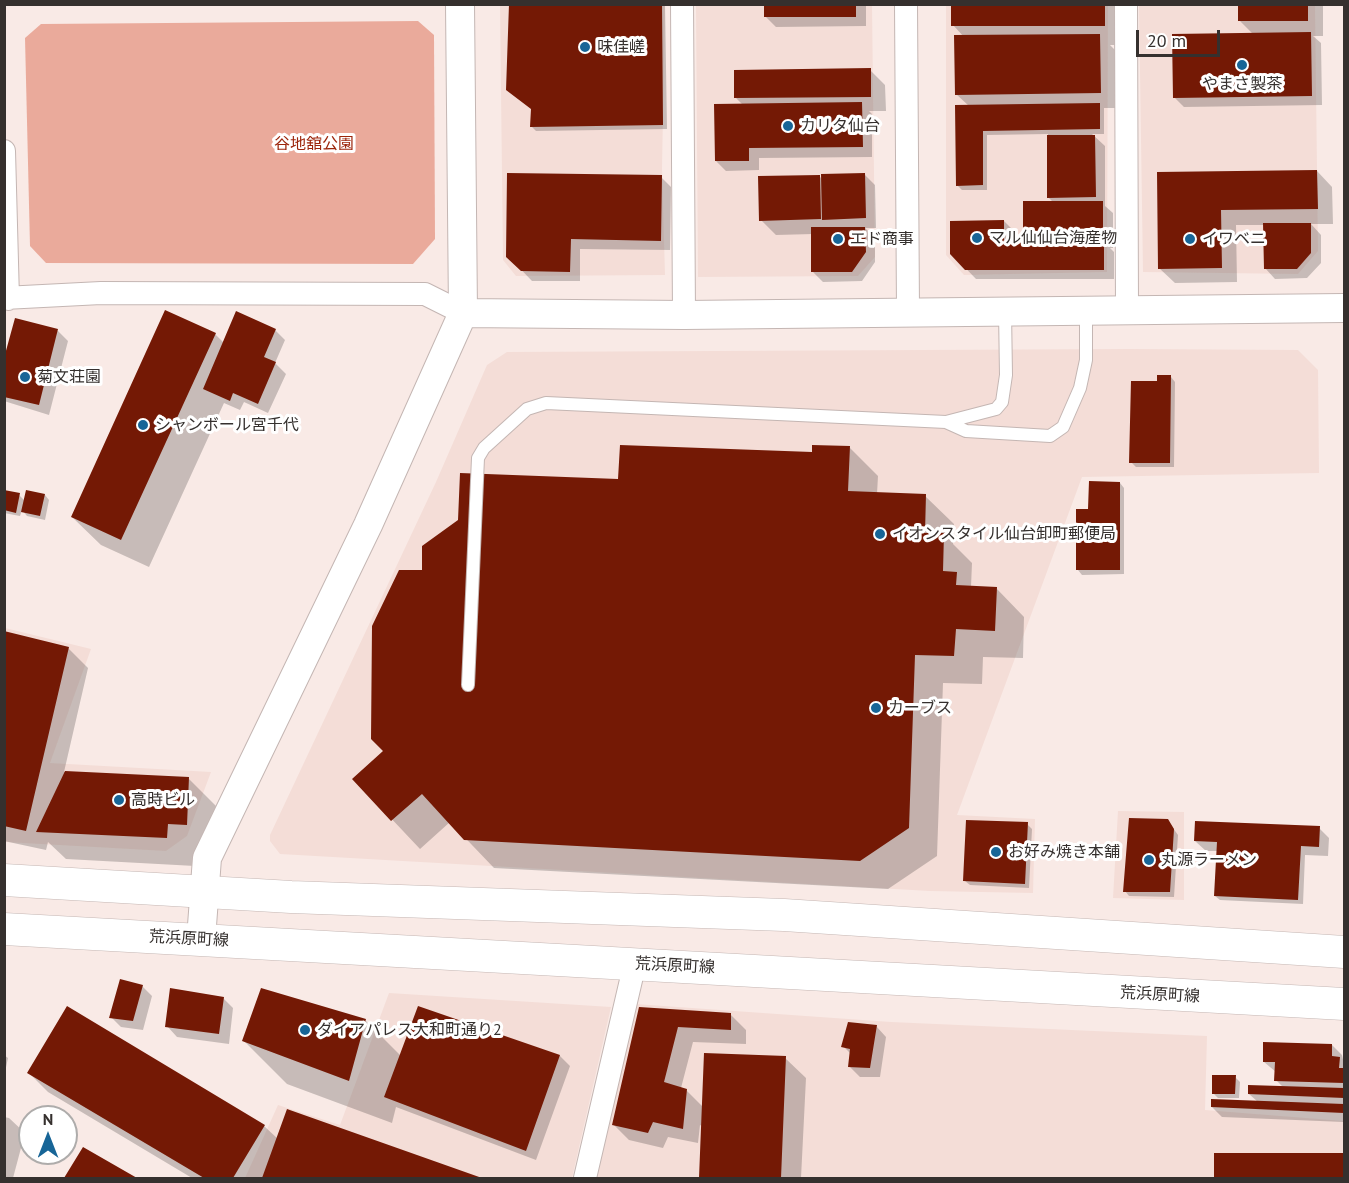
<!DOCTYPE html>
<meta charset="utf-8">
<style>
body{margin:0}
#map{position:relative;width:1349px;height:1183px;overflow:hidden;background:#f9eae6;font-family:"PT Sans",sans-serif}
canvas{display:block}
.frame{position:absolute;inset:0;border:6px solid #35302e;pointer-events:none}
.north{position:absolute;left:18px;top:1105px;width:60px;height:60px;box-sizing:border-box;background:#fff;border:2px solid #aeacab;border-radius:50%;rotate:0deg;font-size:16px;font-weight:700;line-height:24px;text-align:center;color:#35302e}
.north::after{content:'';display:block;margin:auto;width:21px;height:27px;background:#176597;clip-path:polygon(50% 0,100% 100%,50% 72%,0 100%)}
.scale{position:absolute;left:1136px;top:30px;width:84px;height:27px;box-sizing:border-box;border:3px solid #35302e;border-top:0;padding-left:8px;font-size:18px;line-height:21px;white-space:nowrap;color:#35302e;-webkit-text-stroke:4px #fff;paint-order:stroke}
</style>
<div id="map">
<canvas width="1349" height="1183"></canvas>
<div class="frame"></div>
<div class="north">N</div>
<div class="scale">20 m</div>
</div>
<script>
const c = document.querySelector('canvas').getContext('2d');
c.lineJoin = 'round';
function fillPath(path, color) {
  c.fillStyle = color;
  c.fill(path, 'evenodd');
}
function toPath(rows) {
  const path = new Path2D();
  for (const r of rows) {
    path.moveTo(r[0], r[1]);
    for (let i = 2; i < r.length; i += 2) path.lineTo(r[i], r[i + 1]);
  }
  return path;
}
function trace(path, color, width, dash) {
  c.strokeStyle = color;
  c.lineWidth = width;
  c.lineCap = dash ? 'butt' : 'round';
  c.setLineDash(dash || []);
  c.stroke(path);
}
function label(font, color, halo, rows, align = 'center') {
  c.font = font + ' "PT Sans","Noto Sans JP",sans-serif';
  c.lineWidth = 6;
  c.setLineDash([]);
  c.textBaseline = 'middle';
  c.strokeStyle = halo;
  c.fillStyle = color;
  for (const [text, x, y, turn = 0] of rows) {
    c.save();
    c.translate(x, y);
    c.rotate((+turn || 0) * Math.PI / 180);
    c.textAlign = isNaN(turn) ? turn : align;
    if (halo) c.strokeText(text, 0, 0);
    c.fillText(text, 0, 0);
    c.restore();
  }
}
const built = toPath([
 [500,5,665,5,662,168,665,275,516,276,503,260],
 [696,5,872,5,875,257,858,276,698,277],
 [946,5,1108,5,1107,272,964,275,946,255],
 [1139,5,1315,5,1318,251,1298,274,1143,272],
 [1129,349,1298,350,1318,370,1319,473,1082,477,957,815,1035,819,1033,893,930,891,280,854,270,841,270,835,436,482,487,365,507,352],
 [5,628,91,649,50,763,211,772,187,836,166,851,5,842],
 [1118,811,1184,812,1184,900,1113,898],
 [389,993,611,1007,572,1178,245,1178,278,1105,340,1125],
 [635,1004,891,1022,1207,1036,1205,1110,1344,1121,1344,1178,596,1178]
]);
const green = toPath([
 [418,21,434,35,435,239,413,264,46,263,30,246,25,38,41,24]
]);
const shadow = toPath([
 [510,4,665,4,667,129,536,131,532,127,532,110],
 [765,4,866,4,866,26,776,27,765,16],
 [953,4,1124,4,1124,45,1110,45,1115,50,1116,108,1104,108,1104,134,1092,134,1105,146,1105,206,1113,213,1113,248,1110,248,1114,252,1114,279,976,279,951,253,1004,221,1014,231,1013,241,1028,241,1025,238,1054,203,1048,197,1048,134,987,135,987,190,962,190,957,185,969,106,956,94,964,37,953,25],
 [1239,4,1323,4,1323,36,1313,36,1321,43,1322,105,1184,107,1174,97,1253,34,1240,21],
 [870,70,885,85,886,111,869,111,872,114,872,157,759,158,759,170,726,171,716,161,743,105,736,98],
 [1317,171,1332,187,1333,224,1311,224,1321,235,1321,263,1307,278,1275,279,1265,268,1265,225,1236,225,1237,282,1175,283,1159,268,1158,173],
 [865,175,875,185,876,228,865,228,875,238,875,262,862,281,823,282,813,272,813,234,776,235,761,220,819,176,823,180],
 [661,177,671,187,670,250,580,249,580,281,532,281,508,256],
 [16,320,58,331,68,341,49,415,4,401,4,364],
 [275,330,285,340,275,363,286,374,268,413,244,402,240,410,224,403,149,567,101,545,72,517,215,334,224,343],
 [1171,377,1175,382,1174,467,1136,467,1131,462,1158,383],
 [850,448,878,476,877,494,925,496,954,524,953,544,972,563,971,587,996,588,1024,617,1023,658,983,657,982,684,943,683,937,856,888,889,494,868,450,822,420,849,354,779,385,752,423,571,620,480],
 [1120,483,1124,488,1124,574,1082,575,1078,570,1090,511],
 [4,491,19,495,25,501,45,495,49,500,45,520,27,516,22,510,20,516,4,513],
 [4,633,68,648,88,668,64,772,188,778,217,807,195,866,66,859,48,842,46,850,4,841],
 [1168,821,1178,835,1174,897,1129,896,1125,891],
 [1027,824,1032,829,1029,888,970,885,965,881],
 [1319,828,1329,838,1328,856,1305,855,1303,904,1220,900,1215,896,1218,851,1206,851,1195,841],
 [142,986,152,996,143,1030,121,1027,111,1017],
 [262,990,366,1021,401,1056,560,1056,570,1066,536,1160,396,1107,392,1123,287,1084,244,1041],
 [223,998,233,1008,229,1044,177,1037,167,1026],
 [640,1008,731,1015,746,1030,746,1044,693,1042,681,1088,686,1090,703,1107,785,1058,806,1078,801,1178,700,1178,702,1126,700,1125,698,1143,668,1137,663,1148,629,1140,614,1125],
 [876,1026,886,1037,880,1077,860,1077,850,1067,851,1054,843,1046],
 [1332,1045,1342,1055,1344,1064,1344,1122,1222,1117,1212,1107,1258,1102,1249,1094,1283,1087,1276,1080,1276,1072,1264,1062],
 [4,1055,8,1058,4,1077],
 [28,1072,264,1126,278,1139,288,1111,479,1178,192,1178,48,1092],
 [1235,1077,1240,1082,1239,1098,1218,1098,1213,1093],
 [4,1117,9,1118,25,1133,13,1178,4,1178],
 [83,1149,134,1178,66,1178],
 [1215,1154,1343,1154,1344,1178,1215,1178]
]);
const building = toPath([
 [509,4,662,4,663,125,530,127,531,109,506,90],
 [764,4,856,4,856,17,764,17],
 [951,4,1105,4,1105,26,951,26],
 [1238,4,1308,4,1308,21,1238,21],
 [1311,32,1312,96,1173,98,1172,34],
 [1100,34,1101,93,955,95,954,35],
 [871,68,871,97,734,98,734,70],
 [862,102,863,147,749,148,749,161,715,161,714,104],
 [1100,103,1100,129,983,131,983,185,956,186,955,105],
 [1047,135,1095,135,1096,197,1047,198],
 [1317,170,1318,209,1221,210,1222,268,1158,269,1157,172],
 [507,173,662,175,661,241,571,239,570,272,521,271,506,257],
 [865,173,866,218,822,220,821,174],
 [820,175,821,219,759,221,758,176],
 [1023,201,1103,201,1103,239,1023,239],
 [1004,220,1004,240,1104,240,1104,270,965,270,950,254,950,221],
 [1263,223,1311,223,1311,253,1297,269,1264,269],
 [811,227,865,227,866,252,852,272,811,272],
 [165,310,216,333,121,540,71,517],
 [236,311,276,329,264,357,276,362,258,404,233,393,230,401,203,389],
 [15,318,58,329,39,405,4,397,4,358],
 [1157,375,1171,375,1170,463,1129,463,1131,381,1157,381],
 [620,445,812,452,812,445,850,446,848,491,926,494,925,533,944,533,943,571,957,572,956,585,997,587,995,631,956,629,954,656,915,655,909,828,860,861,464,840,422,794,391,821,352,779,383,751,371,739,372,626,399,570,422,570,422,546,458,520,460,473,618,479],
 [1089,481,1120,482,1120,570,1076,570,1076,509,1088,509],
 [4,490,20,493,16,513,4,510],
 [26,490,45,494,40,516,21,512],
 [4,631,69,647,26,831,4,826],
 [65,771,189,777,187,825,168,824,167,838,36,832],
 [1129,818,1168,819,1174,829,1170,892,1123,892],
 [966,820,1028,822,1025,884,963,881],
 [1195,821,1320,826,1319,847,1301,846,1298,900,1214,896,1217,842,1194,841],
 [120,979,143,985,133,1021,109,1018],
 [170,988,224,997,219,1034,165,1027],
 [261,988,366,1019,349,1081,242,1041],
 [67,1006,265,1125,233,1178,204,1178,27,1073],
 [418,1006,560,1055,526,1151,384,1097],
 [639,1007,731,1013,731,1030,678,1027,664,1082,687,1089,683,1129,653,1122,648,1133,612,1125],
 [848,1022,877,1025,870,1068,848,1067,850,1049,841,1047],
 [1263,1042,1332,1044,1332,1056,1340,1057,1339,1068,1344,1068,1344,1083,1274,1081,1275,1062,1263,1062],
 [704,1053,786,1056,781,1178,699,1178],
 [1212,1075,1236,1075,1235,1094,1212,1094],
 [1248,1085,1344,1088,1344,1098,1248,1094],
 [1211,1099,1344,1104,1344,1113,1211,1107],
 [287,1109,482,1178,262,1178],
 [83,1147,137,1178,64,1178],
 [1214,1153,1344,1153,1344,1178,1214,1178]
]);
const service = toPath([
 [946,422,966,431,1050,436,1063,427,1080,388,1086,360,1086,310],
 [468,685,478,458,484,448,527,409,546,403,946,422,996,409,1002,402,1006,375,1005,311]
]);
const minor = toPath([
 [682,4,684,315],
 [906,4,908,311],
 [1126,4,1127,310],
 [4,151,8,299],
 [4,298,101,293,425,294,463,313],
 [585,1178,635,963]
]);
const tertiary = toPath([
 [463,313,684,315,1344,308],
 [201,939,207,858,368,525,463,313,460,4]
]);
const secondary = toPath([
 [4,880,291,897,784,915,1344,952],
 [4,929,1344,1004]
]);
const markers = [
 [585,47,6,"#176597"],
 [1242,65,6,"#176597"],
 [788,126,6,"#176597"],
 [977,238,6,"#176597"],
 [838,239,6,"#176597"],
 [1190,239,6,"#176597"],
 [25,377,6,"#176597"],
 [143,425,6,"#176597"],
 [880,534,6,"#176597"],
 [876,708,6,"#176597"],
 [119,800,6,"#176597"],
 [996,852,6,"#176597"],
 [1149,860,6,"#176597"],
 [305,1030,6,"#176597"]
];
const poiNames = [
 ["味佳嵯",597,47],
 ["やまさ製茶",1242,84,"center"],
 ["カリタ仙台",800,126],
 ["マル仙仙台海産物",989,238],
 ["エド商事",850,239],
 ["イワベニ",1202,239],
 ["菊文荘園",37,377],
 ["シャンボール宮千代",155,425],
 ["イオンスタイル仙台卸町郵便局",892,534],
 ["カーブス",888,708],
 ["高時ビル",131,800],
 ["お好み焼き本舗",1008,852],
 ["丸源ラーメン",1161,860],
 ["ダイアパレス大和町通り2",317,1030]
];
const parkNames = [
 ["谷地舘公園",314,144]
];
const streetNames = [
 ["荒浜原町線",189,939,3],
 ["荒浜原町線",675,966,3],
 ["荒浜原町線",1160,995,3]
];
fillPath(built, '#f4ddd7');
fillPath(green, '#eaaa9b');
fillPath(shadow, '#0003');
fillPath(building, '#741905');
trace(service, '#c4b6b3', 14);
trace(minor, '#c4b6b3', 24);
trace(tertiary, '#c4b6b3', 30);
trace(secondary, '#c4b6b3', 33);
trace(service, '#fff', 12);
trace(minor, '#fff', 22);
trace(tertiary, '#fff', 28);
trace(secondary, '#fff', 32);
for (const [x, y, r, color] of markers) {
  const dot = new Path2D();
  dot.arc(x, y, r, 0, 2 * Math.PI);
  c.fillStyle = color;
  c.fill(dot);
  trace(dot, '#fff', 2);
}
label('16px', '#35302e', '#fff', poiNames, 'left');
label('16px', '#9c250b', '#fff', parkNames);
label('16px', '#35302e', '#fff', streetNames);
</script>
